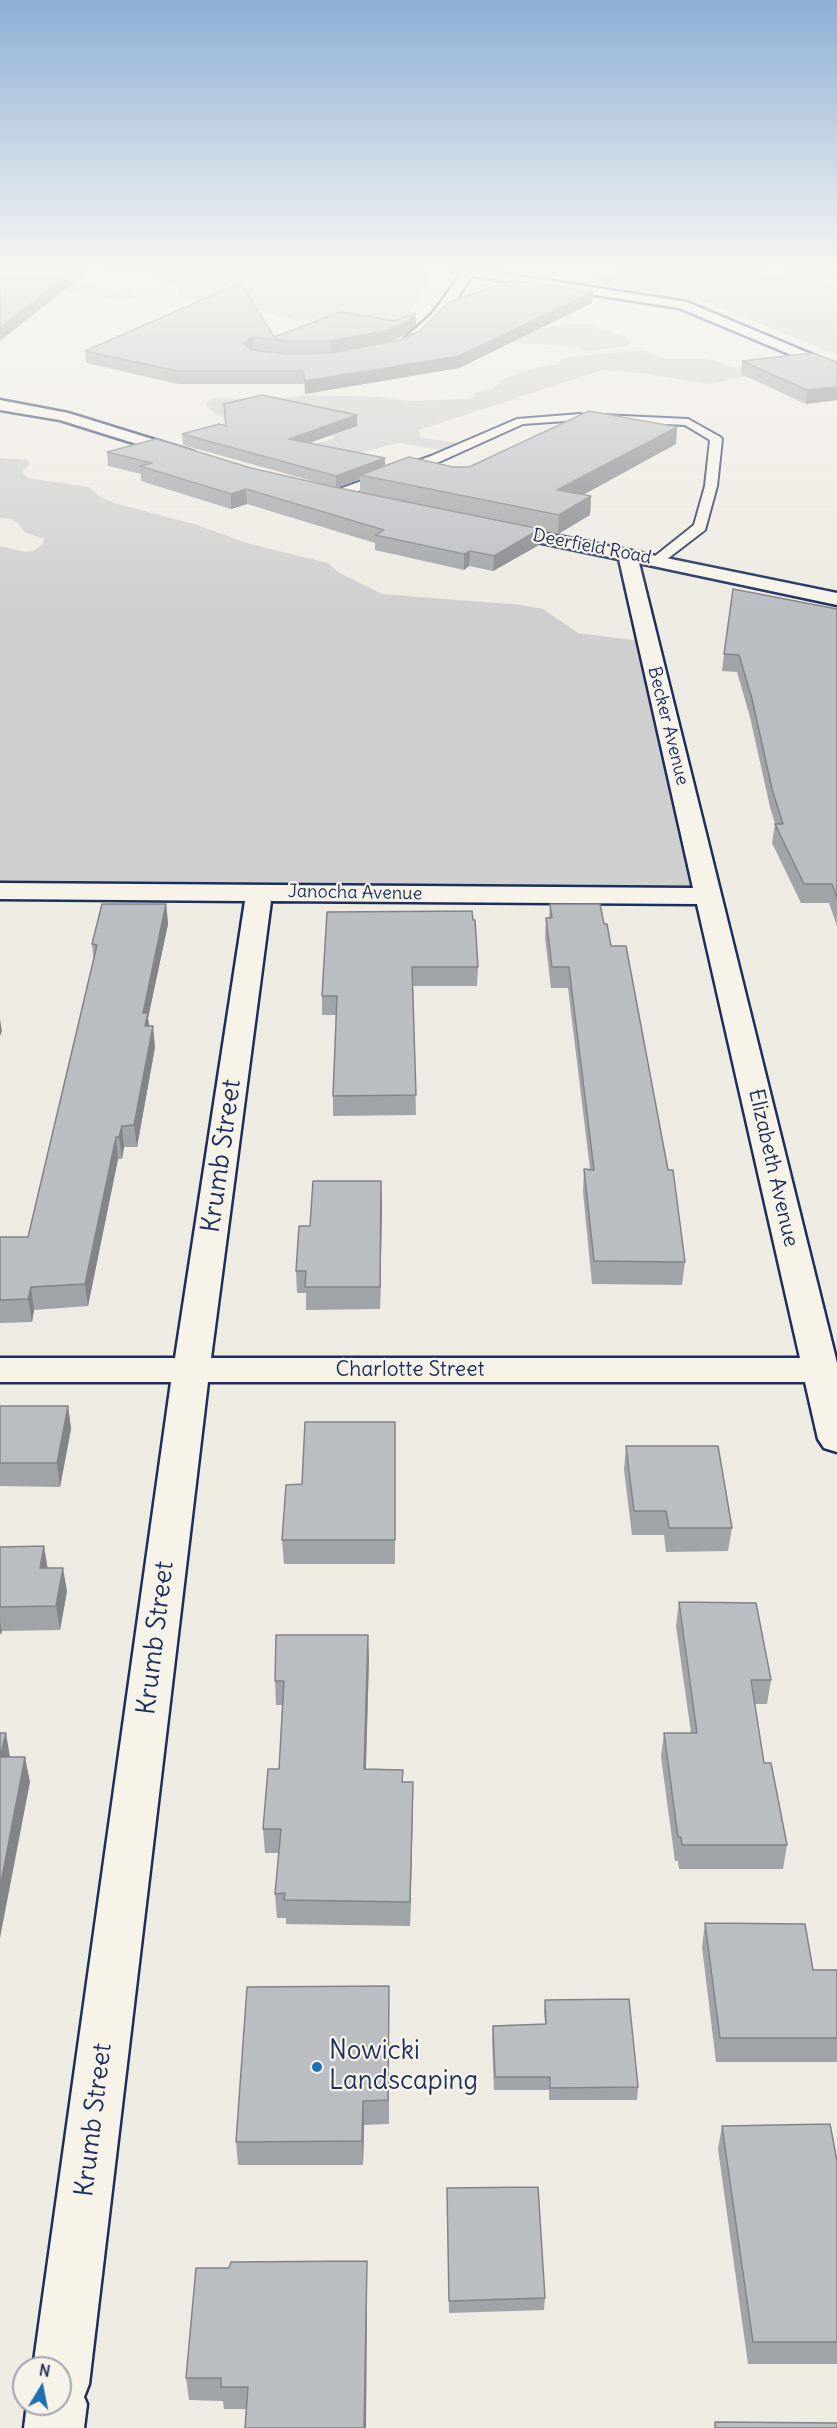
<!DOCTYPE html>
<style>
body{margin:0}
#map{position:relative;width:837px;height:2428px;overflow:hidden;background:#eeebe2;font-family:Delius,sans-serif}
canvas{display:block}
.north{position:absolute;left:12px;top:2356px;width:60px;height:60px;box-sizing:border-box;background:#f7f3e8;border:2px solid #9fa5b1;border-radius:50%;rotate:10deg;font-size:16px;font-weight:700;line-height:24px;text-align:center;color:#1b2f5e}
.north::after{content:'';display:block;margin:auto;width:21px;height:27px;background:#1f6fb2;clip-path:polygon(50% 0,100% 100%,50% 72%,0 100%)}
</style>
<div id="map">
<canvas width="837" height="2428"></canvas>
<div class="north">N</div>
</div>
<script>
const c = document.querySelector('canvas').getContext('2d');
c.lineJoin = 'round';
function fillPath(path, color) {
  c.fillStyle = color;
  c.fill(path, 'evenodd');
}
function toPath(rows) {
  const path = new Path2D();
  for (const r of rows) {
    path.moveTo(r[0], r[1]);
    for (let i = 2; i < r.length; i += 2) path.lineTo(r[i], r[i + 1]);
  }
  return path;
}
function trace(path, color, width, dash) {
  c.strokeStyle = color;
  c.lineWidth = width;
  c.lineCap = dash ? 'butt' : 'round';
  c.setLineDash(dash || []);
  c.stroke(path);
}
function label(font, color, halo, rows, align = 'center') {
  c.font = font + ' Delius,sans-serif';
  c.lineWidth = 4.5;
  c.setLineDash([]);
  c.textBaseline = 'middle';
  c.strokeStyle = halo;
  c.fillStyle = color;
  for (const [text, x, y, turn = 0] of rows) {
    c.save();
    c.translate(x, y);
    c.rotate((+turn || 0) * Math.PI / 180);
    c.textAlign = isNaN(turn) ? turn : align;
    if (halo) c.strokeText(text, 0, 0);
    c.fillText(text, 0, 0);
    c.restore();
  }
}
const green = toPath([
 [99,270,415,270,433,272,401,326,350,320,298,321,254,309,205,304,178,296,177,289,171,284,150,277],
 [623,270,769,270,764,274,819,279,815,285,831,286,830,289,837,289,837,355,710,303,583,281],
 [66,280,102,290,127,292,138,297,121,300,44,286],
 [582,323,596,325,600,330,621,335,632,342,626,346,588,351,577,347,509,342,532,329],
 [633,351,644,351,665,359,706,359,716,361,726,366,753,372,752,375,710,384,640,373,602,370,419,430,420,437,462,444,440,450,399,443,358,453,296,449,327,441,334,438,332,435,356,427,232,422,214,413,207,407,207,403,213,398,278,399,307,395,380,397,408,401,468,399,474,397,475,393,492,389,500,383,500,380,529,369,560,364,560,360,569,357],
 [0,458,28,460,29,465,22,472,28,478,89,487,99,496,114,503,194,524,250,544,328,563,338,572,382,594,522,605,543,609,578,633,648,642,709,896,0,891,0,546,25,552,35,550,43,544,44,539,24,532,18,523,11,519,0,518]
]);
const service = toPath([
 [580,414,688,419,720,437,722,439,717,486,705,530,662,563,652,563,650,560,694,525,705,486,710,440,685,425,580,420,523,424,439,462,339,498,335,499,329,495,331,492,431,456,517,419,580,414]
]);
const minor = toPath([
 [454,270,480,270,687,302,837,365,837,374,679,308,472,276,442,320,416,343,406,343,404,340,406,337,432,314,461,274,454,270],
 [0,400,68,413,194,452,196,455,188,460,60,420,0,410,0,400],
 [495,523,837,593,837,605,639,563,837,1363,837,1452,824,1448,818,1439,805,1382,208,1382,89,2384,84,2397,87,2404,84,2428,24,2428,27,2404,60,2404,60,2368,33,2368,171,1382,0,1382,0,1358,175,1358,245,901,0,899,0,883,693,888,619,559,489,532,486,528,489,524,495,523],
 [271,901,697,904,800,1358,211,1358,271,901]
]);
const wall = toPath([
 [783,270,837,270,837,278,782,274],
 [241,283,274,337,416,325,407,334,390,342,593,292,592,303,459,368,305,394,304,384,178,384,86,363,85,351],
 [837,355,837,400,806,404,741,374,742,361,836,362],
 [224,404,357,415,357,426,310,443,385,458,385,466,469,467,677,427,676,444,583,495,591,496,590,515,558,534,540,530,539,545,493,571,469,566,464,570,375,550,375,543,247,504,231,509,141,481,141,474,108,466,107,452,334,487,183,445,182,434,226,425],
 [360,479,360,493,336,488],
 [837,609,837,926,829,903,801,903,772,843,775,824,770,807,750,717,737,672,722,671,724,654],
 [166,904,168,924,148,1018,149,1026,155,1047,137,1147,124,1147,122,1159,118,1159,88,1306,34,1310,32,1322,0,1323,0,1237,28,1237,94,961,92,944],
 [550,904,604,924,611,946,685,1262,682,1285,592,1284,583,1192,584,1169,590,1169,568,988,551,988,545,938,546,918,549,918],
 [327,912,478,967,477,986,413,986,416,1115,333,1116,333,1096,336,1015,322,1015,322,996],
 [382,1204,380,1309,306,1310,306,1293,297,1293,296,1271,310,1226],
 [0,1406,68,1406,71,1429,60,1487,0,1486],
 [395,1422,395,1564,284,1564,282,1540,302,1484],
 [626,1446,732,1528,728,1551,666,1552,664,1535,632,1535,624,1470],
 [0,1547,48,1568,67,1591,60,1630,2,1631,0,1635],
 [679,1602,771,1680,767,1704,755,1704,764,1763,787,1845,783,1869,679,1869,678,1861,675,1861,661,1757,664,1733,691,1733,676,1626],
 [369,1659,366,1769,403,1782,413,1782,410,1926,286,1924,286,1918,277,1918,275,1894,279,1853,265,1853,263,1829,279,1769,282,1705,276,1705,275,1681],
 [705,1923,813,1970,837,1970,837,2062,716,2062,702,1947],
 [389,1986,389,2124,364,2125,363,2165,238,2165,236,2142],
 [545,2000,638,2087,637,2100,549,2100,549,2090,494,2090,492,2039,493,2026,545,2024,544,2012],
 [722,2126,837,2161,837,2364,748,2364,718,2149],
 [447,2188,545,2298,544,2310,449,2313],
 [367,2284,366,2428,245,2428,246,2409,224,2409,223,2401,189,2400,186,2378]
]);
const shadedWall = toPath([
 [75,270,90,270,0,341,0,328],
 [593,292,592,303,459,368,305,394,305,381],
 [416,313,416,325,407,334,389,342,331,354,330,341],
 [253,337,253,350,244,355,243,343],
 [837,387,837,400,806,404,807,390],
 [357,415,357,426,289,450,289,439],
 [677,427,676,444,557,509,557,490],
 [385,458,385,470,360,475,360,479,336,488,336,476],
 [246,489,247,504,231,509,231,494],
 [591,496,590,515,558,534,559,515],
 [540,529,539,545,493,571,494,556],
 [470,551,469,566,464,570,464,554],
 [166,904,168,924,148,1018,150,1034,147,1047,143,1013],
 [0,1019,2,1031,0,1036],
 [153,1026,155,1047,137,1147,134,1125],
 [122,1126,124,1147,122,1159,119,1137],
 [116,1137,118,1159,88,1306,85,1284],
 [381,1181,382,1204,380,1309,380,1287],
 [31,1287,34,1310,32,1322,28,1299],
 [68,1406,71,1429,60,1487,57,1463],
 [44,1546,48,1570,40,1568],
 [63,1568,67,1591,60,1630,56,1606],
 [0,1621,2,1631,1,1635,0,1631],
 [368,1635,369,1659,365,1793,364,1769],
 [6,1733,10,1757,0,1757],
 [25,1757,30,1782,0,1938,0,1888],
 [413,1782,413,1806,410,1926,410,1902],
 [363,2101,364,2125,363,2165,362,2141],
 [367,2261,367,2284,366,2428,364,2428]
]);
const building = toPath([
 [0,270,75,270,0,328,0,270],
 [513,280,593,292,459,356,305,381,303,371,177,371,85,351,241,283,274,337,341,312,395,321,416,313,407,322,389,330,330,341,289,341,253,337,243,343,252,350,289,354,331,353,400,340,420,331,449,302,513,280],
 [812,353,837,362,837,387,807,390,742,361,812,353],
 [262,395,357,415,289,439,385,458,336,476,182,434,219,424,226,426,224,404,262,395],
 [589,411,677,427,557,490,591,496,559,515,360,475,409,457,453,467,469,467,589,411],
 [156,439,251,468,334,487,540,529,494,556,470,551,464,554,375,535,384,530,246,489,231,494,140,466,152,463,107,452,156,439],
 [733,589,837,609,837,898,832,884,804,884,775,824,783,824,772,789,752,699,739,655,724,654,733,589],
 [102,904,166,904,143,1013,148,1013,145,1026,153,1026,134,1125,122,1126,119,1137,116,1137,85,1284,31,1287,28,1299,0,1300,0,1237,28,1237,97,945,92,944,102,904],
 [550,904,600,904,604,924,607,924,611,946,626,946,668,1170,673,1170,685,1262,594,1261,584,1169,594,1170,569,967,552,967,546,918,552,918,550,904],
 [472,911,473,920,475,920,478,967,412,967,416,1095,333,1096,337,996,322,996,327,912,472,911],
 [313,1181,381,1181,380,1287,305,1287,306,1271,296,1271,299,1226,310,1226,313,1181],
 [0,1406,68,1406,57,1463,0,1463,0,1406],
 [305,1422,395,1422,395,1540,282,1540,286,1485,302,1484,305,1422],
 [626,1446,718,1446,732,1528,669,1528,666,1511,634,1511,626,1446],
 [44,1546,40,1568,63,1568,56,1606,0,1607,0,1547,44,1546],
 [679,1602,756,1603,771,1680,751,1680,764,1763,771,1763,787,1845,682,1845,681,1837,678,1837,664,1733,697,1733,679,1602],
 [276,1635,368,1635,364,1769,403,1770,402,1782,413,1782,410,1902,284,1900,285,1893,275,1894,281,1829,263,1829,268,1769,279,1769,284,1681,275,1681,276,1635],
 [0,1733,6,1733,0,1757,25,1757,0,1888,0,1733],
 [705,1923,805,1924,813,1970,837,1970,837,2038,720,2038,705,1923],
 [389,1986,388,2100,363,2101,362,2141,236,2142,247,1987,389,1986],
 [629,1999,638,2087,550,2088,550,2077,495,2077,493,2026,546,2024,545,2000,629,1999],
 [830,2124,837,2161,837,2342,753,2342,722,2126,830,2124],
 [538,2187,545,2298,449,2301,447,2188,538,2187],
 [367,2261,364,2428,245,2428,248,2387,221,2387,221,2378,186,2378,196,2268,229,2268,231,2262,367,2261],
 [715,2422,837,2423,837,2428,715,2428,715,2422]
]);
const markers = [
 [317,2067,6,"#1f6fb2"]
];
const farStreetnames = [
 ["Deerfield Road",592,547,11],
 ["Becker Avenue",668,726,76],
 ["Janocha Avenue",355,893,1]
];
const streetNames = [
 ["Elizabeth Avenue",773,1168,77],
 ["Charlotte Street",410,1370]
];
const nearStreetnames = [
 ["Krumb Street",222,1156,-82],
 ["Krumb Street",156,1638,-83],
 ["Krumb Street",94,2120,-83]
];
const nearPoinames = [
 ["Nowicki",329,2052],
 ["Landscaping",329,2082]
];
fillPath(green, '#cfcfcf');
trace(service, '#1b2f5e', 4);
trace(minor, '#1b2f5e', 5);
fillPath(service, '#f7f3e8');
fillPath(minor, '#f7f3e8');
fillPath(wall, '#a0a3a7');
fillPath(shadedWall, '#828488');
fillPath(building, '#babdc2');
trace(building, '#828488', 1.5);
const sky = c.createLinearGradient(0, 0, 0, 609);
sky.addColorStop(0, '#8db0d4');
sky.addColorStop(0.44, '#f7f6f2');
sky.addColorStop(1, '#f7f6f200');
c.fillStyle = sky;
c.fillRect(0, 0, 837, 609);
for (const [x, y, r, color] of markers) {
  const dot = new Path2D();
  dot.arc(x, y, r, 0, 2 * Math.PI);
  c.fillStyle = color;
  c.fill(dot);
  trace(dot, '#f7f3e8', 2);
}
label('18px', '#1b2f5e', '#f7f3e8', farStreetnames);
label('21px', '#1b2f5e', '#f7f3e8', streetNames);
label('26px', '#1b2f5e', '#f7f3e8', nearStreetnames);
label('26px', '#1b2f5e', '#f7f3e8', nearPoinames, 'left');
</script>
